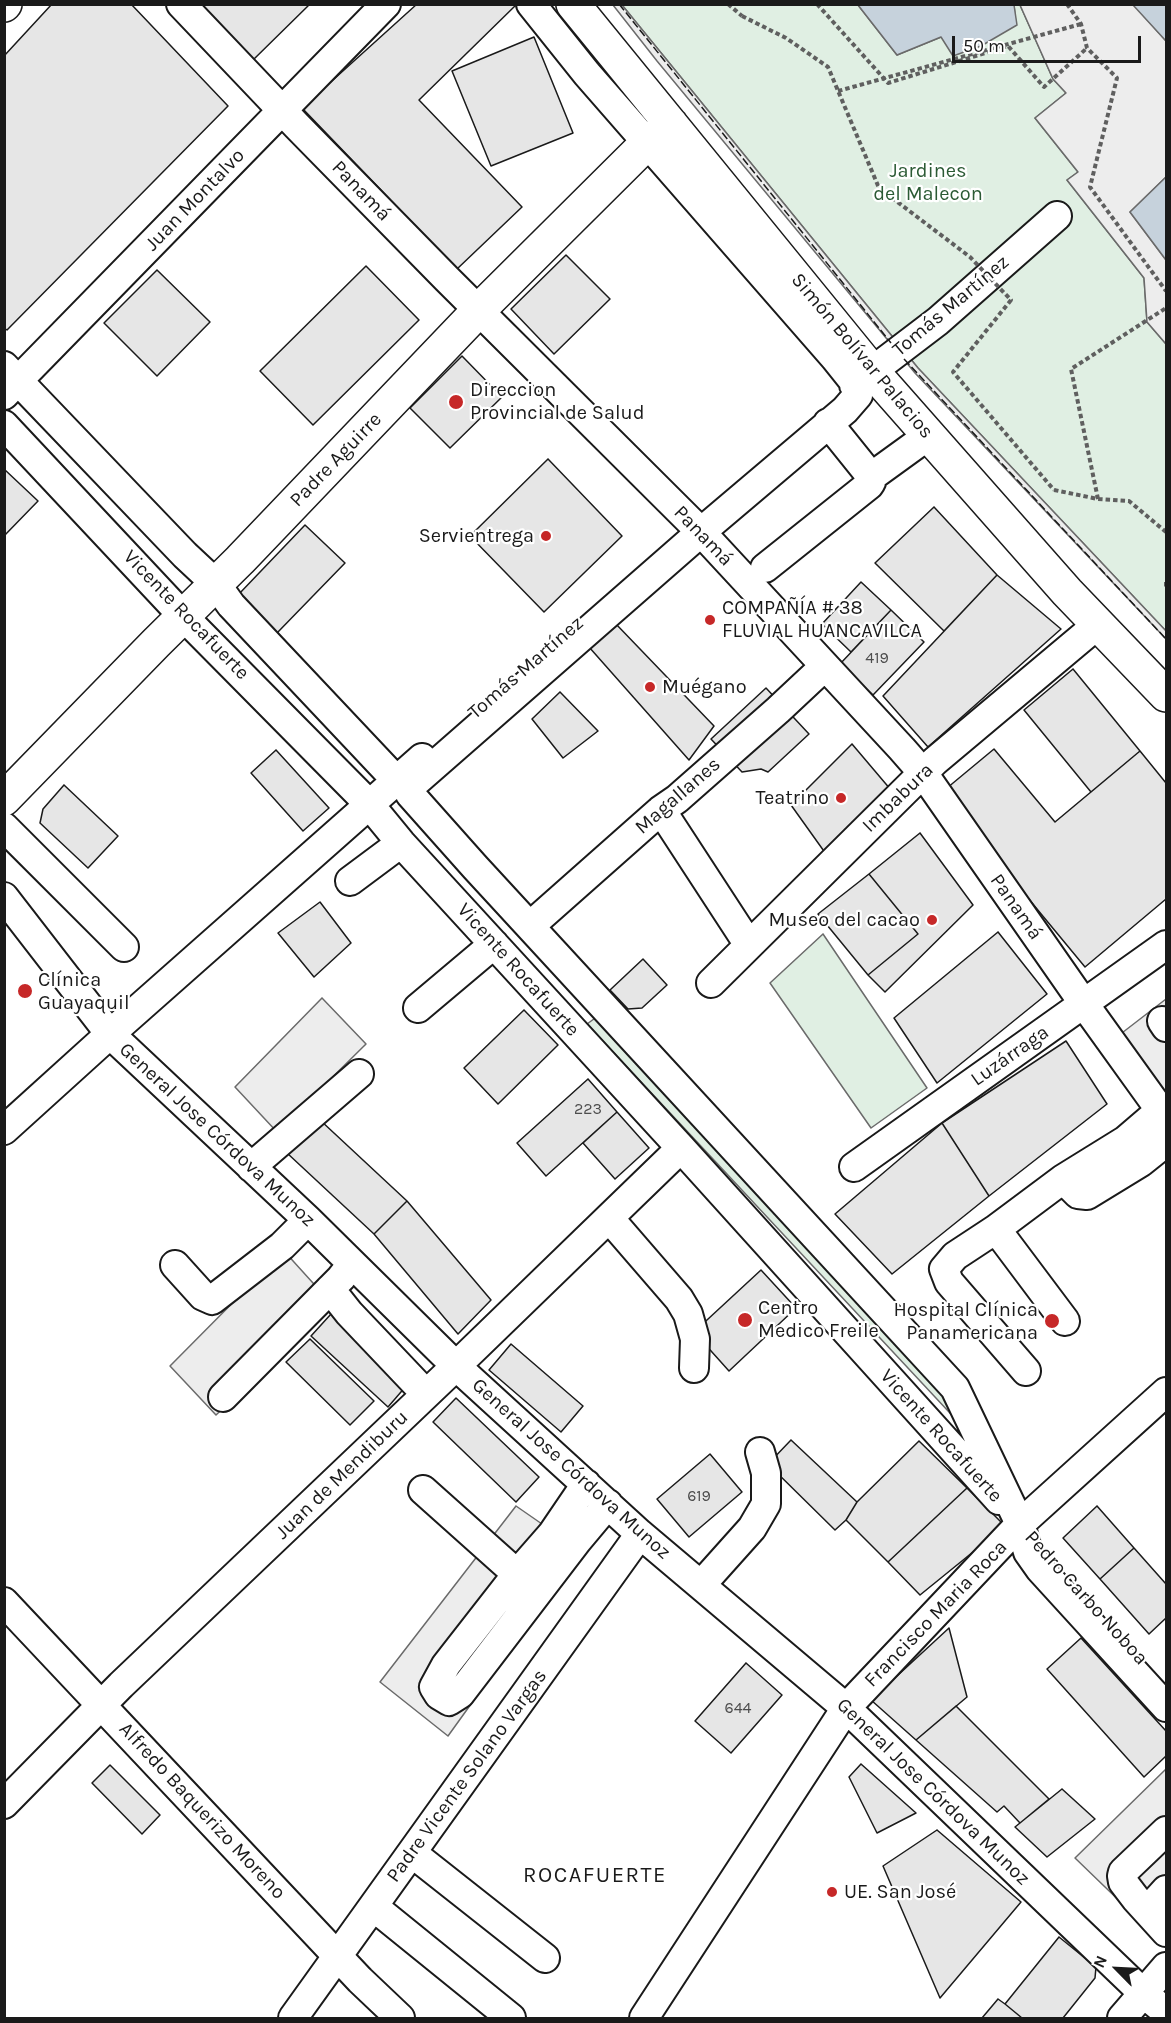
<!DOCTYPE html>
<meta charset="utf-8">
<style>
body{margin:0}
#map{position:relative;width:1171px;height:2023px;overflow:hidden;background:#fff;font-family:Karla,sans-serif}
canvas{display:block}
.frame{position:absolute;inset:0;border:6px solid #1a1a1a;pointer-events:none}
.north{position:absolute;left:1087px;top:1939px;width:60px;height:60px;-webkit-text-stroke:4px #fff;paint-order:stroke;rotate:294deg;font-size:16px;font-weight:700;line-height:24px;text-align:center;color:#1a1a1a}
.north::after{content:'';display:block;margin:auto;width:21px;height:27px;background:#1a1a1a;clip-path:polygon(50% 0,100% 100%,50% 72%,0 100%)}
.scale{position:absolute;left:952px;top:36px;width:189px;height:27px;box-sizing:border-box;border:3px solid #1a1a1a;border-top:0;padding-left:8px;font-size:18px;line-height:21px;white-space:nowrap;color:#1a1a1a;-webkit-text-stroke:4px #fff;paint-order:stroke}
</style>
<div id="map">
<canvas width="1171" height="2023"></canvas>
<div class="frame"></div>
<div class="north">N</div>
<div class="scale">50 m</div>
</div>
<script>
const c = document.querySelector('canvas').getContext('2d');
c.lineJoin = 'round';
function fillPath(path, color) {
  c.fillStyle = color;
  c.fill(path, 'evenodd');
}
function toPath(rows) {
  const path = new Path2D();
  for (const r of rows) {
    path.moveTo(r[0], r[1]);
    for (let i = 2; i < r.length; i += 2) path.lineTo(r[i], r[i + 1]);
  }
  return path;
}
function trace(path, color, width, dash) {
  c.strokeStyle = color;
  c.lineWidth = width;
  c.lineCap = dash ? 'butt' : 'round';
  c.setLineDash(dash || []);
  c.stroke(path);
}
function label(font, color, halo, rows, align = 'center') {
  c.font = font + ' Karla,sans-serif';
  c.lineWidth = 4.5;
  c.setLineDash([]);
  c.textBaseline = 'middle';
  c.strokeStyle = halo;
  c.fillStyle = color;
  for (const [text, x, y, turn = 0] of rows) {
    c.save();
    c.translate(x, y);
    c.rotate((+turn || 0) * Math.PI / 180);
    c.textAlign = isNaN(turn) ? turn : align;
    if (halo) c.strokeText(text, 0, 0);
    c.fillText(text, 0, 0);
    c.restore();
  }
}
const green = toPath([
 [622,5,858,5,897,55,941,37,1016,25,1014,5,1020,5,1053,79,1066,93,1035,118,1078,172,1067,180,1144,278,1147,322,1166,344,1166,631,918,368,622,5],
 [823,934,927,1088,871,1128,770,983,823,934],
 [598,1016,948,1395,963,1427,587,1024,598,1016]
]);
const parking = toPath([
 [613,5,622,5,918,368,1166,631,1166,639,915,373,657,61,613,5],
 [1020,5,1134,5,1166,41,1166,177,1130,212,1166,260,1166,344,1147,322,1144,278,1067,180,1078,172,1035,118,1066,93,1053,79,1020,5],
 [322,998,366,1044,277,1132,235,1087,322,998],
 [1166,999,1166,1102,1118,1036,1166,999],
 [284,1251,332,1304,216,1415,170,1366,284,1251],
 [516,1506,542,1524,589,1540,448,1736,380,1682,516,1506],
 [1166,1769,1166,1882,1134,1915,1075,1858,1166,1769]
]);
const water = toPath([
 [858,5,1014,5,1017,25,981,46,953,56,941,37,897,55,858,5],
 [1133,5,1166,5,1166,41,1133,5],
 [1166,177,1166,260,1130,212,1166,177]
]);
const building = toPath([
 [52,4,131,4,228,106,7,330,4,328,4,56,52,4],
 [198,4,310,4,253,60,198,4],
 [417,4,517,4,419,100,522,207,457,269,302,108,417,4],
 [534,37,573,133,491,166,452,71,534,37],
 [566,255,610,299,554,354,511,309,566,255],
 [366,266,419,320,313,425,260,371,366,266],
 [157,270,210,322,157,376,104,323,157,270],
 [462,356,502,397,450,448,410,408,462,356],
 [548,459,622,536,544,612,470,536,548,459],
 [4,469,38,501,4,536,4,469],
 [934,507,997,575,944,631,875,563,934,507],
 [305,525,345,563,277,633,238,595,305,525],
 [997,575,1061,629,928,747,883,696,997,575],
 [861,582,891,610,851,652,822,624,861,582],
 [891,610,924,642,873,695,840,664,891,610],
 [615,623,714,726,689,760,589,647,615,623],
 [1073,669,1140,751,1091,792,1024,710,1073,669],
 [766,688,809,734,768,772,761,769,742,772,711,739,766,688],
 [560,692,598,731,563,758,532,719,560,692],
 [852,744,891,790,826,854,791,805,852,744],
 [994,749,1055,822,1140,751,1166,783,1166,899,1085,967,941,793,994,749],
 [276,750,329,808,303,831,251,773,276,750],
 [64,785,118,836,88,868,40,823,43,809,64,785],
 [920,833,973,905,885,992,868,975,918,934,869,874,920,833],
 [869,874,918,934,868,975,818,914,869,874],
 [320,902,351,943,314,977,278,933,320,902],
 [998,932,1047,994,937,1083,894,1018,998,932],
 [643,959,667,985,642,1008,628,1009,610,990,643,959],
 [524,1010,558,1045,498,1104,464,1068,524,1010],
 [1066,1041,1107,1104,989,1196,942,1123,1066,1041],
 [588,1079,617,1112,546,1176,517,1143,588,1079],
 [617,1112,649,1148,615,1179,583,1143,617,1112],
 [320,1120,407,1201,374,1234,287,1153,320,1120],
 [942,1123,989,1196,892,1274,835,1214,942,1123],
 [407,1201,491,1300,458,1334,374,1234,407,1201],
 [761,1270,796,1308,729,1371,694,1332,761,1270],
 [331,1314,407,1385,388,1407,311,1336,331,1314],
 [310,1339,374,1401,350,1425,286,1362,310,1339],
 [511,1344,583,1406,561,1432,489,1370,511,1344],
 [456,1398,539,1477,516,1502,433,1422,456,1398],
 [791,1440,857,1502,846,1520,835,1530,768,1464,791,1440],
 [919,1441,967,1488,888,1562,846,1520,857,1502,919,1441],
 [710,1454,742,1492,689,1537,657,1499,710,1454],
 [967,1488,1005,1526,920,1595,888,1562,967,1488],
 [1097,1506,1134,1548,1100,1579,1063,1538,1097,1506],
 [1134,1548,1166,1584,1166,1618,1149,1634,1100,1579,1134,1548],
 [949,1628,967,1697,916,1740,871,1700,949,1628],
 [1081,1638,1166,1731,1166,1756,1144,1777,1047,1669,1081,1638],
 [746,1663,782,1695,731,1753,695,1721,746,1663],
 [956,1706,1049,1799,1020,1823,1004,1806,997,1812,916,1740,956,1706],
 [861,1764,916,1813,877,1833,849,1777,861,1764],
 [110,1765,160,1815,142,1834,92,1783,110,1765],
 [1062,1789,1095,1819,1047,1857,1015,1827,1062,1789],
 [937,1830,1021,1902,940,1998,883,1866,937,1830],
 [1059,1937,1096,1967,1095,1978,1063,2018,1022,2018,1005,2004,1059,1937],
 [998,1999,1005,2004,1022,2018,982,2018,998,1999]
]);
const path = toPath([
 [728,4,742,16],
 [817,4,888,83,1008,46,1044,87,1087,48],
 [1067,4,1081,24,1087,48,1117,78,1090,187,1166,291],
 [1054,490,1098,499,1129,501,1166,532],
 [1098,499,1071,369,1166,308],
 [1166,582,1166,587]
]);
const minor = toPath([
 [181,4,297,126,447,279,701,532,902,749,923,773,1084,1004,1166,1118],
 [531,4,587,74,835,358,855,383,858,395,845,410,701,532,412,785,410,794,475,867,955,1388,1020,1524,1028,1552,1040,1569,1166,1707],
 [4,366,185,555,216,584,231,605,396,780],
 [854,385,938,321,1057,216],
 [4,395,386,4],
 [4,425,183,616,369,804,401,843,681,1148,999,1500],
 [871,477,929,435],
 [765,568,869,485,871,482,869,474,828,423],
 [661,810,749,945],
 [4,827,124,947],
 [350,881,401,843],
 [4,897,110,1034,308,1220,456,1366,640,1534,846,1708,1143,1993,1166,2012],
 [530,926,661,810,677,799,778,710,825,666],
 [711,983,935,761,1097,625],
 [418,1008,494,944],
 [1162,1021,1166,1027],
 [4,1130,110,1034,422,758],
 [251,1167,359,1074],
 [854,1167,1166,945],
 [1063,1179,1078,1194,1087,1195,1141,1162,1166,1142],
 [609,1218,679,1299,688,1314,695,1339,694,1368],
 [996,1229,1065,1321],
 [175,1265,203,1296,212,1300,282,1246,308,1220],
 [330,1289,349,1313,426,1394],
 [1026,1371,949,1282,944,1269,955,1256,996,1229,1063,1179,1126,1140,1161,1110],
 [223,1397,341,1278,352,1264],
 [586,1484,552,1534,517,1574,446,1665,434,1687,439,1695,449,1701,460,1694,577,1541,608,1504],
 [423,1490,517,1574],
 [701,1585,752,1528,766,1504,766,1473,760,1452],
 [4,1602,360,1980,400,2018],
 [4,1804,121,1685,456,1366,681,1148],
 [1166,1831,1123,1872,1122,1876,1123,1882,1136,1899,1166,1932],
 [412,1853,545,1958],
 [374,1907,511,2018],
 [1147,1911,1166,1890],
 [293,2018,640,1534],
 [644,2018,846,1708,1020,1524,1166,1392],
 [1122,2018,1166,1967]
]);
const major = toPath([
 [573,4,872,371,1067,592,1166,695],
 [4,5,5,4],
 [4,799,156,643,240,560,479,310,647,143,671,124]
]);
const pathBridge = toPath([
 [742,16,786,38,828,67,879,188,970,257,1011,300,953,372,1054,490],
 [838,91,1081,24]
]);
const fence = toPath([
 [619,4,891,343],
 [904,359,1166,639]
]);
const markers = [
 [456,402,8,"#c62828"],
 [546,536,6,"#c62828"],
 [710,620,6,"#c62828"],
 [650,687,6,"#c62828"],
 [841,798,6,"#c62828"],
 [932,920,6,"#c62828"],
 [25,991,8,"#c62828"],
 [745,1320,8,"#c62828"],
 [1052,1321,8,"#c62828"],
 [832,1892,6,"#c62828"]
];
const numberNames = [
 ["419",877,658],
 ["223",588,1109],
 ["619",699,1496],
 ["644",738,1708]
];
const parkNames = [
 ["Jardines",928,171],
 ["del Malecon",928,194]
];
const streetNames = [
 ["Panamá",361,191,46],
 ["Juan Montalvo",195,200,-46],
 ["Tomás Martínez",951,306,-40],
 ["Simón Bolívar Palacios",862,356,50],
 ["Padre Aguirre",336,460,-46],
 ["Panamá",703,536,46],
 ["Vicente Rocafuerte",186,615,46],
 ["Tomás Martínez",526,668,-41],
 ["Magallanes",678,796,-41],
 ["Imbabura",898,798,-44],
 ["Panamá",1016,907,55],
 ["Vicente Rocafuerte",518,970,48],
 ["Luzárraga",1010,1056,-35],
 ["General Jose Córdova Munoz",217,1135,43],
 ["Vicente Rocafuerte",941,1436,48],
 ["General Jose Córdova Munoz",571,1469,42],
 ["Juan de Mendiburu",342,1475,-44],
 ["Pedro Carbo Noboa",1086,1598,48],
 ["Francisco Maria Roca",936,1614,-46],
 ["Padre Vicente Solano Vargas",467,1776,-54],
 ["General Jose Córdova Munoz",933,1792,44],
 ["Alfredo Baquerizo Moreno",202,1811,47]
];
const poiNames = [
 ["Direccion",470,390],
 ["Provincial de Salud",470,413],
 ["Servientrega",534,536,"right"],
 ["COMPAÑÍA # 38",722,608],
 ["FLUVIAL HUANCAVILCA",722,631],
 ["Muégano",662,687],
 ["Teatrino",829,798,"right"],
 ["Museo del cacao",920,920,"right"],
 ["Clínica",38,980],
 ["Guayaquil",38,1003],
 ["Centro",758,1308],
 ["Medico Freile",758,1331],
 ["Hospital Clínica",1038,1310,"right"],
 ["Panamericana",1038,1333,"right"],
 ["UE. San José",844,1892]
];
const quarterNames = [
 ["ROCAFUERTE",595,1876]
];
fillPath(green, '#e0efe3');
trace(green, '#6a6a6a', 1.5);
fillPath(parking, '#ededed');
trace(parking, '#6a6a6a', 1.5);
fillPath(water, '#c6d2dc');
trace(water, '#6a6a6a', 1.5);
fillPath(building, '#e6e6e6');
trace(building, '#1a1a1a', 1.5);
trace(minor, '#1a1a1a', 32);
trace(major, '#1a1a1a', 36);
trace(path, '#5f5f5f', 4, [4.5, 3]);
trace(minor, '#fff', 28);
trace(major, '#fff', 33);
trace(pathBridge, '#5f5f5f', 4, [4.5, 3]);
trace(fence, '#1a1a1a', 1.5, [8, 3]);
for (const [x, y, r, color] of markers) {
  const dot = new Path2D();
  dot.arc(x, y, r, 0, 2 * Math.PI);
  c.fillStyle = color;
  c.fill(dot);
  trace(dot, '#fff', 2);
}
label('16px', '#4d4d4d', null, numberNames);
label('20px', '#2b5a34', '#fff', parkNames);
label('20px', '#1a1a1a', '#fff', streetNames);
label('20px', '#1a1a1a', '#fff', poiNames, 'left');
c.letterSpacing = '1.5px';
label('22px', '#1a1a1a', '#fff', quarterNames);
c.letterSpacing = '0px';
</script>
